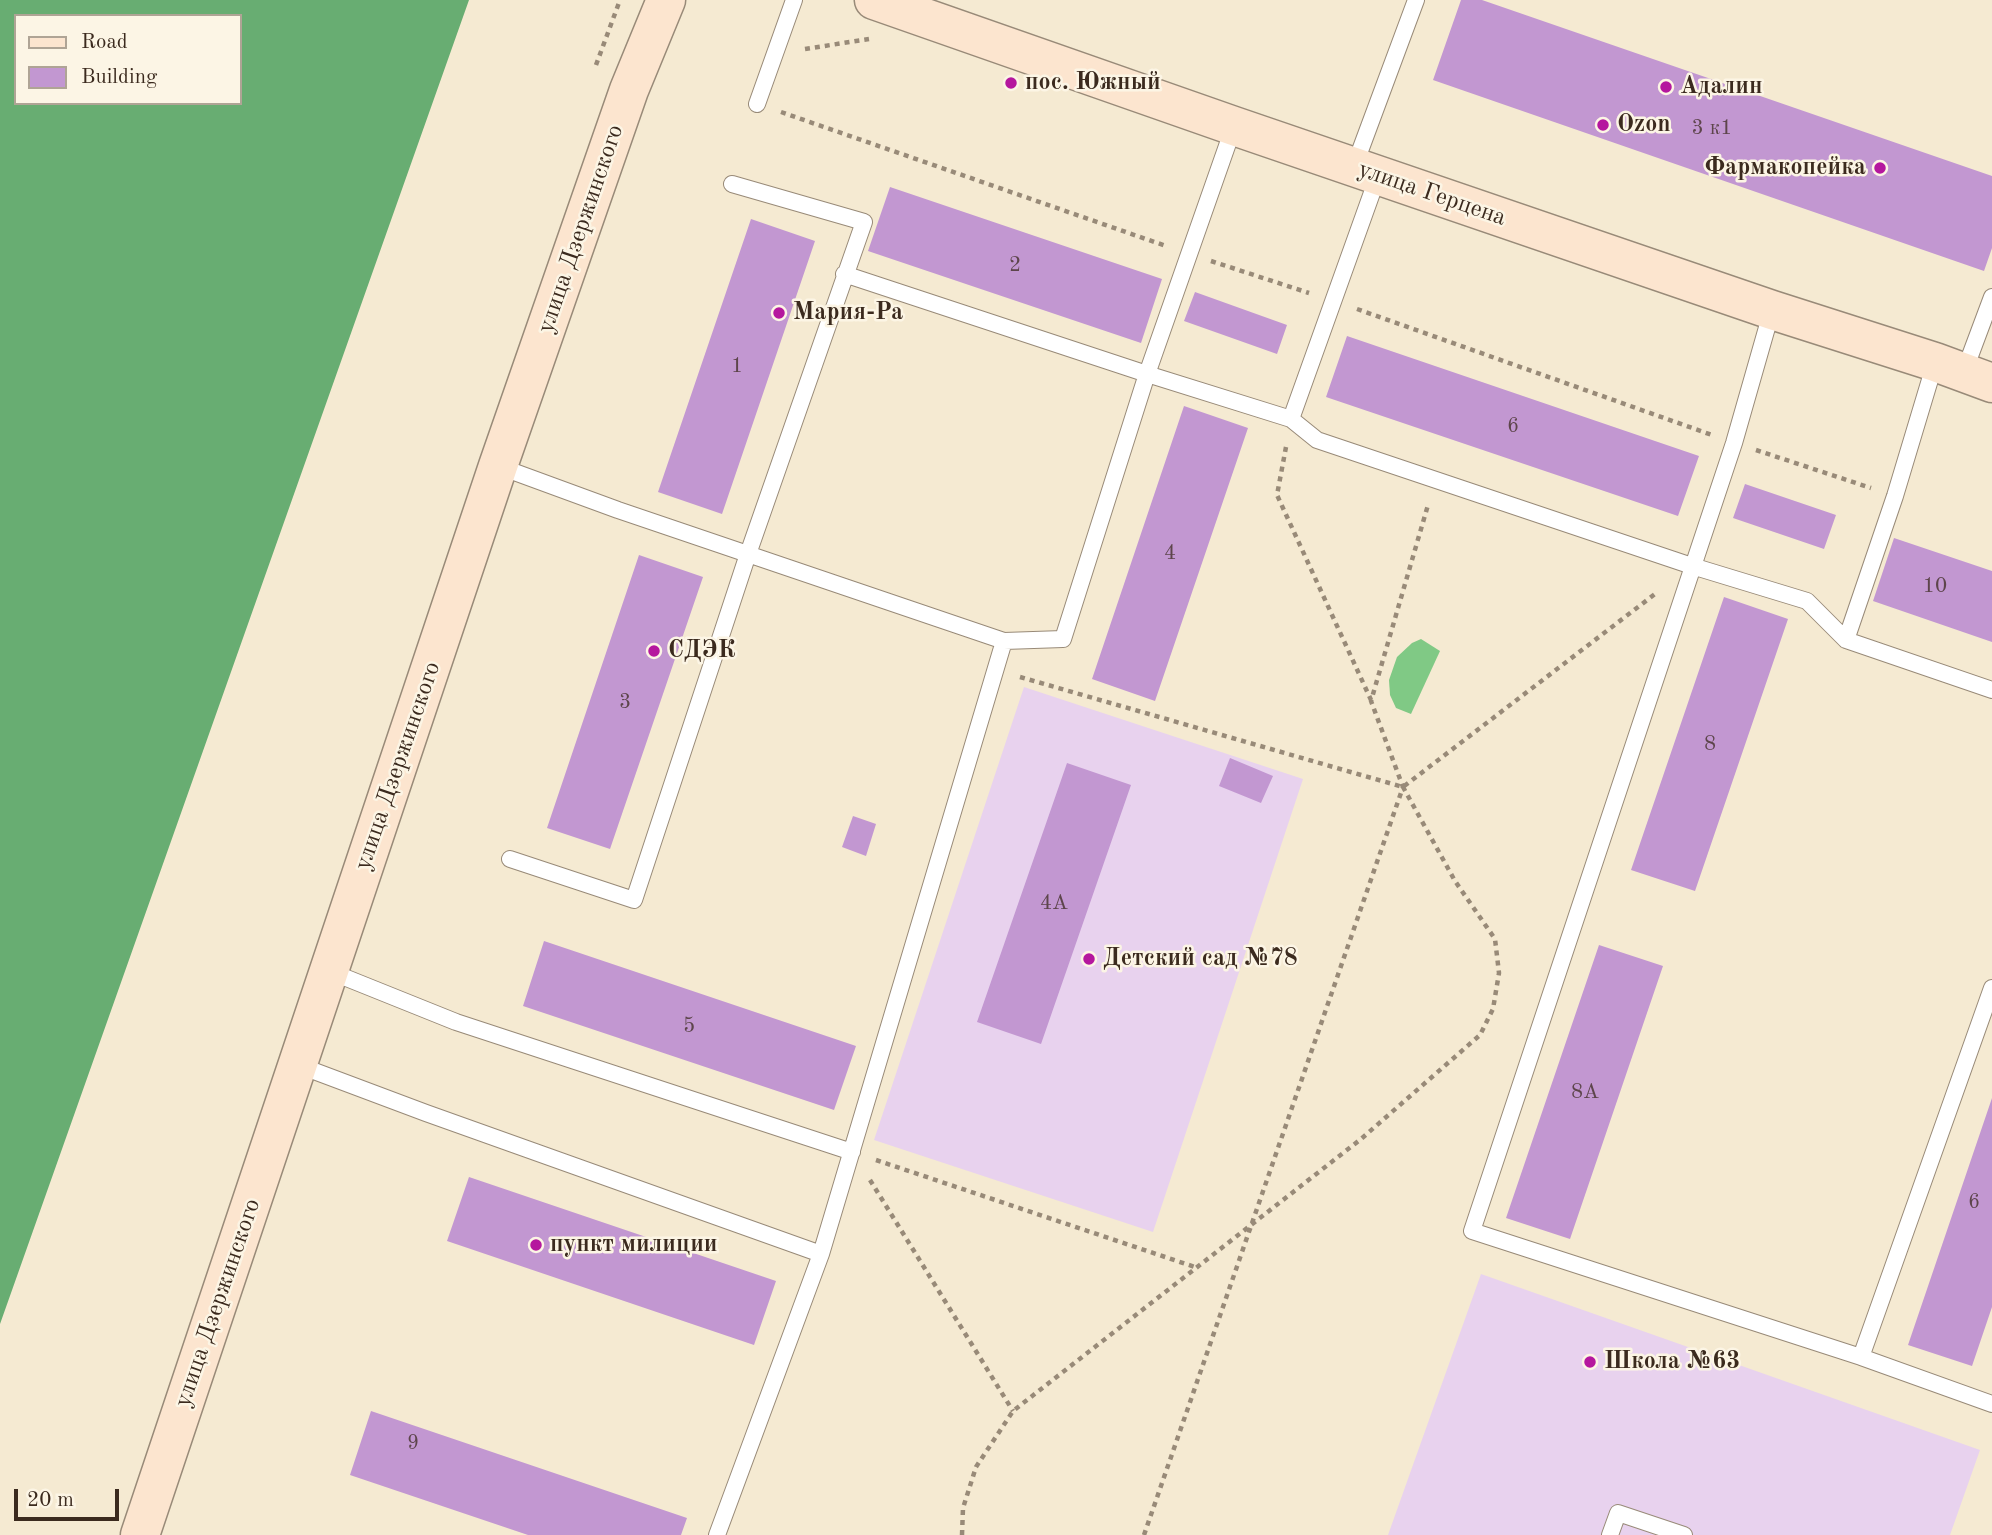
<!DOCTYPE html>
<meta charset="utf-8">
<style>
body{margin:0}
#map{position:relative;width:1992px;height:1535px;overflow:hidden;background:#f5ead2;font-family:"Old Standard TT",serif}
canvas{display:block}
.legend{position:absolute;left:14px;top:14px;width:228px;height:91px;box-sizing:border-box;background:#fcf5e5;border:2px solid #afa495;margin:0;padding:9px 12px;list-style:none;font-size:21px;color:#3b2a1e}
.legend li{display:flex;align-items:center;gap:14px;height:35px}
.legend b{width:35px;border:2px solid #afa495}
.scale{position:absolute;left:14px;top:1489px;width:105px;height:32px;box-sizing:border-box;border:4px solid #3b2a1e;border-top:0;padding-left:9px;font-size:21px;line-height:24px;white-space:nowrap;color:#3b2a1e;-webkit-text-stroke:5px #fcf5e5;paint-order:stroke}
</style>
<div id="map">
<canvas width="1992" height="1535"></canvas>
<ul class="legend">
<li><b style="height:9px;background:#fce5cf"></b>Road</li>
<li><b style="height:19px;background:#c297d1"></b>Building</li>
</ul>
<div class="scale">20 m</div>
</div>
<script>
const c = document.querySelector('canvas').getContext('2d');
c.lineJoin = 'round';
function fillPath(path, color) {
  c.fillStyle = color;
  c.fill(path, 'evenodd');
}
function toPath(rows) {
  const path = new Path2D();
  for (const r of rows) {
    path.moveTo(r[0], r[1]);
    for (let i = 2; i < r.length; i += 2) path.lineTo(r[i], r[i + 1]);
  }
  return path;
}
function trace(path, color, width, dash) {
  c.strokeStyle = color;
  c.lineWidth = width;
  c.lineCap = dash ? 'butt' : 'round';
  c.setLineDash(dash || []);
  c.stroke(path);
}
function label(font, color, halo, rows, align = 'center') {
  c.font = font + ' "Old Standard TT",serif';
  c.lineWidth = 5;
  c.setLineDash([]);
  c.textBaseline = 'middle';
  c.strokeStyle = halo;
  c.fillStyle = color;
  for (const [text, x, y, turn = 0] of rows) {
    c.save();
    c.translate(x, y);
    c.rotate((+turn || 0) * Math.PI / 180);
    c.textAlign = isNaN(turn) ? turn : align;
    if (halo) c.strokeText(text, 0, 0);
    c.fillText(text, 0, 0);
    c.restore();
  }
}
const built = toPath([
 [1024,687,1303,779,1153,1232,874,1140],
 [1481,1274,1980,1450,1950,1535,1388,1535]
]);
const green = toPath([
 [1421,639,1440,651,1411,714,1396,708,1390,695,1389,680,1397,657,1412,643]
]);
const forest = toPath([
 [0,0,469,0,0,1324],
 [16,16,240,16,240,103,16,103]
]);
const building = toPath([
 [1461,0,1482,0,1992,176,1992,248,1984,271,1433,80],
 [890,187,1162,279,1141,343,868,251],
 [751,219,815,241,722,514,658,492],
 [1195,292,1287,325,1277,354,1184,321],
 [1347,336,1699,456,1678,516,1326,397],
 [1184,406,1248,428,1155,701,1092,679],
 [1745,484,1836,515,1824,549,1733,518],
 [1894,538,1992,571,1992,642,1873,601],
 [639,555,703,577,610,849,547,828],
 [1724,597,1788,619,1695,891,1631,870],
 [1230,758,1273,776,1261,803,1219,786],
 [1067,763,1131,785,1041,1044,977,1022],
 [853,816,876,824,866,856,842,847],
 [544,941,856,1046,834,1110,523,1006],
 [1599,945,1663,966,1570,1239,1506,1218],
 [1992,1098,1992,1307,1972,1366,1908,1345],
 [469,1177,776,1281,754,1345,447,1241],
 [371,1411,687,1518,681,1535,528,1535,350,1475]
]);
const path = toPath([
 [805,49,869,39],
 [596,65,620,0],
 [781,112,1166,246],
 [1211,261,1309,293],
 [1357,309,1712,435],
 [1286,447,1277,495,1371,700],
 [1756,450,1871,488],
 [1020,677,1403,787,1655,594],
 [876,1160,1195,1267],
 [870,1180,1013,1411],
 [962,1535,963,1508,976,1467,1013,1411,1361,1139,1480,1035,1493,1009,1499,973,1495,939,1455,881,1403,787],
 [1144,1535,1403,787,1371,701,1428,505]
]);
const lane = toPath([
 [757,104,794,0],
 [1354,167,1416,0],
 [844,274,1147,374,1291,419,1317,440,1692,566,1807,601,1846,640,1992,690],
 [1772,310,1734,443,1472,1231,1861,1357,1992,1404],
 [1964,372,1992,297],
 [1291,419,1378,176],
 [498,466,618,510,1004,641,1063,639,1147,374,1234,126],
 [1846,640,1895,496,1935,363],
 [510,859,634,900,748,554,864,222,732,184],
 [329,971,456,1022,852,1152],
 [298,1065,426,1113,821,1254],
 [1861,1357,1992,988],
 [717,1535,821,1254,1004,641],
 [1610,1535,1618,1513,1684,1535]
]);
const secondary = toPath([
 [874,0,1234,126,1772,310,1935,362,1992,383],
 [140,1535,498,466,629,90,666,0]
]);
const markers = [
 [1011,83,7,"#b5179e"],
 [1666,87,7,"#b5179e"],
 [1603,125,7,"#b5179e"],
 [1880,168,7,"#b5179e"],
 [779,313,7,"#b5179e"],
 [654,651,7,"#b5179e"],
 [1089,959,7,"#b5179e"],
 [536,1245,7,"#b5179e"],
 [1590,1362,7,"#b5179e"]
];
const numberNames = [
 ["3 к1",1712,128],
 ["2",1015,265],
 ["1",737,366],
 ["6",1513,426],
 ["4",1170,553],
 ["10",1935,586],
 ["3",625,702],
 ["8",1710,744],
 ["4А",1054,903],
 ["5",689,1026],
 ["8А",1585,1092],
 ["6",1974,1202],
 ["9",413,1443]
];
const poiNames = [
 ["пос. Южный",1025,83],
 ["Адалин",1680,87],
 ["Ozon",1617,125],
 ["Фармакопейка",1866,168,"right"],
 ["Мария-Ра",793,313],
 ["СДЭК",668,651],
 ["Детский сад №78",1103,959],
 ["пункт милиции",550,1245],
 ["Школа №63",1604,1362]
];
const streetNames = [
 ["улица Герцена",1432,194,19],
 ["улица Дзержинского",581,229,-71],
 ["улица Дзержинского",398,766,-71],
 ["улица Дзержинского",218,1303,-71]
];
fillPath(built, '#e8d2ee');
fillPath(green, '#80c985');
fillPath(forest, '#68ad72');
fillPath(building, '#c297d1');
trace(lane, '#988a78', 18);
trace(secondary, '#988a78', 41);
trace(path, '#988a78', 4.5, [5, 5]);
trace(lane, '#fff', 16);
trace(secondary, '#fce5cf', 38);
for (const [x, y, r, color] of markers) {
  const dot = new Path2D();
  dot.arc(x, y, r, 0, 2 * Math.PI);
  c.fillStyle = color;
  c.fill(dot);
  trace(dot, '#fcf5e5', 2.5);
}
label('21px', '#5d454b', null, numberNames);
label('bold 24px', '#3b2a1e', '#fcf5e5', poiNames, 'left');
label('24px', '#3b2a1e', '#fcf5e5', streetNames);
</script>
